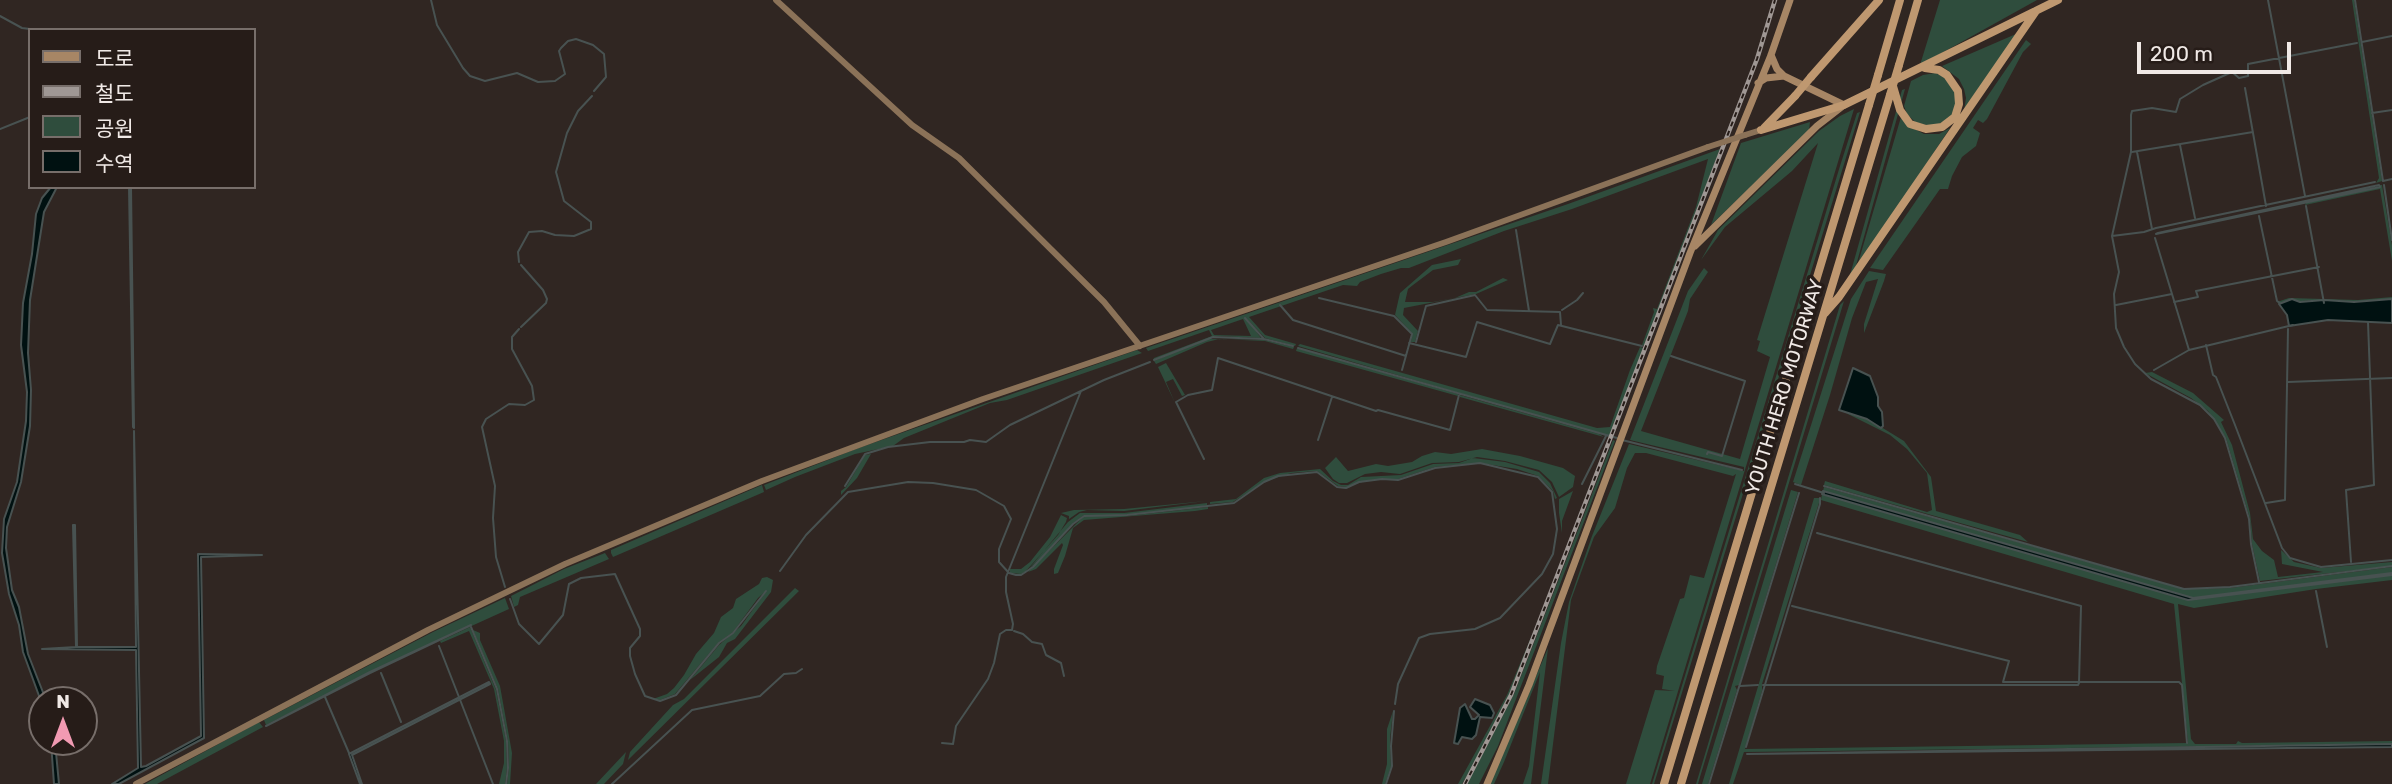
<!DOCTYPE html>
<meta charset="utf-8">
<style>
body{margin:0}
#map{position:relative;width:2392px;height:784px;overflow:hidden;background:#302622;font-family:Rubik,"Noto Sans KR",sans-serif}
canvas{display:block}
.legend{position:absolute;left:28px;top:28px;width:228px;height:161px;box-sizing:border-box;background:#261c18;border:2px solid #776e6a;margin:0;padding:9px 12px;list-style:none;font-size:21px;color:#f0e9e6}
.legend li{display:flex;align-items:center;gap:14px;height:35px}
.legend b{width:35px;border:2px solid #776e6a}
.north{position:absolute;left:28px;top:686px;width:70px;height:70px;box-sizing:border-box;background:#261c18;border:2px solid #776e6a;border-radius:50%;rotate:0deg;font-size:19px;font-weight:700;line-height:28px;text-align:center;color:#f0e9e6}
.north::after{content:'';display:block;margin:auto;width:24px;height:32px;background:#f19ab2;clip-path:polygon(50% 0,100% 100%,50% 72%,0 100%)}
.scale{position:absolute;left:2137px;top:42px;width:154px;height:32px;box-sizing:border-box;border:4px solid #f0e9e6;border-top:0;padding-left:9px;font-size:21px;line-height:24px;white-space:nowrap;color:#f0e9e6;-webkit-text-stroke:5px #261c18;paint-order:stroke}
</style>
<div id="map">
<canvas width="2392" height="784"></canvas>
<ul class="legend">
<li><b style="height:9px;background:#a78665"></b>도로</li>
<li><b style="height:9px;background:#9f9794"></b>철도</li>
<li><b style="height:19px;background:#2f4d3d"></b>공원</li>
<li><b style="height:19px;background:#011"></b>수역</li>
</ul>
<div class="north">N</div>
<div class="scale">200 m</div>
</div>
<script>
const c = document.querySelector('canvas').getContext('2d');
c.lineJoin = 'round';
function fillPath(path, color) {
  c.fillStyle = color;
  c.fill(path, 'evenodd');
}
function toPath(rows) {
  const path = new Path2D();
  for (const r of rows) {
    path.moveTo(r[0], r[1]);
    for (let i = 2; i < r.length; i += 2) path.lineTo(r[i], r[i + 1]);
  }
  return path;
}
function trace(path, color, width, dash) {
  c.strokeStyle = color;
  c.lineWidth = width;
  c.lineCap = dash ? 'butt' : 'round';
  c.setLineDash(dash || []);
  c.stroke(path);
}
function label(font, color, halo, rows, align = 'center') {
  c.font = font + ' Rubik,sans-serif';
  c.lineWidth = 7;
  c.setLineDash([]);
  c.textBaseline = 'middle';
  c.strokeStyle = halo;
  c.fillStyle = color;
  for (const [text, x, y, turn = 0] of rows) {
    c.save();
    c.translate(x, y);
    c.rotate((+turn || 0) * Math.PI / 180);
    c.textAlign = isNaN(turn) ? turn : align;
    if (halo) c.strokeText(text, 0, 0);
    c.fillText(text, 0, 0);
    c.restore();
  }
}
const green = toPath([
 [1940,0,2037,0,1920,65],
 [2352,0,2354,0,2382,181,2376,183,2379,178],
 [2016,34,1964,111,1966,98,1964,89,1959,79,1942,66],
 [2026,40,2031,44,2023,52,1987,119,1983,123,1978,120,1973,128,1980,133,1976,146,1962,157,1952,176,1948,189,1940,189,1883,270,1870,268],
 [1935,73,1946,77,1957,93,1953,117,1933,127,1915,122,1907,114,1904,106,1911,81,1923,75],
 [1905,89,1852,280,1848,282,1902,90],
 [1854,109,1650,784,1626,784,1655,690,1675,691,1662,689,1664,676,1656,674,1657,666,1680,599,1684,598,1690,575,1704,578,1736,474,1733,476,1646,453,1635,453,1627,468,1615,508,1594,537,1571,600,1548,784,1541,784,1561,643,1569,602,1592,536,1629,444,1744,471,1744,467,1630,440,1688,291,1704,268,1708,272,1690,299,1688,311,1641,431,1740,459,1770,357,1757,351,1760,341,1757,340,1818,143,1792,171,1725,227,1701,260,1718,230,1819,131,1840,116],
 [1860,112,1654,784,1652,784,1840,166,1857,113],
 [1901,117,1911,127,1924,134,1939,134,1950,128,1856,270],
 [1810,122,1809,131,1711,225,1741,143],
 [1720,149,1645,346,1642,345,1654,312,1653,308,1657,309,1696,207,1708,159,1572,209,1504,231,1409,268,1401,268,1381,274,1360,282,1357,286,1343,285,1249,317,1265,335,1296,344,1295,346,1265,338,1245,317,1261,338,1214,336,1208,339,1264,340,1294,347,1293,349,1265,341,1219,339,1207,342,1156,364,1154,361,1168,355,1153,360,1154,358,1212,336,1209,330,1148,351,1146,348,1568,204],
 [1243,319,1251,336,1214,335,1211,330],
 [2379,185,2382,185,2392,245,2392,261,2380,189,2305,205,2306,203,2379,187],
 [1461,259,1458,265,1433,270,1413,285,1408,289,1405,302,1433,302,1455,298,1469,292,1476,292,1503,278,1508,280,1476,294,1404,308,1403,315,1418,331,1415,342,1411,342,1412,333,1395,315,1400,293,1432,265],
 [1869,271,1886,274,1884,281,1864,333,1864,324,1878,279,1866,282,1852,318,1830,395,1801,485,1793,482,1851,299],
 [2392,297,2392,299,2371,302,2323,300,2281,302,2279,304,2277,302,2289,298,2358,300],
 [1844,301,1700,777,1698,784,1696,784,1840,305],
 [1300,344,1597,428,1610,427,1630,370,1640,347,1644,348,1610,437,1298,346],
 [1297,348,1458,394,1458,396,1296,351],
 [1137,350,1142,353,1007,400,990,403,904,438,893,446,855,454,795,477,766,490,764,485,856,449],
 [1166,363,1185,395,1182,396,1173,379,1166,382,1175,403,1158,367],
 [2152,372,2193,393,2224,420,2221,422,2232,445,2250,513,2253,539,2262,551,2274,560,2278,577,2323,572,2282,564,2281,550,2294,562,2321,568,2392,562,2392,566,2260,581,2252,544,2250,519,2226,438,2208,411,2191,398,2145,373],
 [1460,395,1599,434,1604,437,1460,397],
 [1846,413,1868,419,1904,441,1931,477,1936,511,2020,535,2028,542,1824,485,1825,481,1927,512,1932,510,1927,473,1907,449,1890,435],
 [1613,440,1615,441,1498,746,1479,784,1467,784,1514,694],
 [1482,449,1520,456,1563,468,1575,476,1573,487,1559,497,1552,482,1539,470,1505,461,1477,457,1459,462,1432,463,1400,474,1381,472,1365,474,1347,483,1339,483,1333,479,1325,468,1336,457,1348,471,1376,464,1388,466,1412,462,1422,456,1435,452,1451,454],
 [871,454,857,478,841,495,841,491,846,487,865,455],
 [1473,458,1505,462,1539,472,1550,483,1557,498,1555,499,1553,491,1538,476,1517,469,1480,463,1435,467,1398,479,1369,480,1346,487,1338,486,1317,471,1291,473,1264,482,1233,502,1210,504,1210,502,1236,499,1264,478,1280,473,1320,469,1333,481,1341,485,1348,485,1361,477,1401,475,1433,464,1459,463],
 [762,485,764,492,613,557,611,553,611,550],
 [1824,487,2183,589,2230,588,2392,567,2392,573,2193,598,1828,493,1823,491],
 [1791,490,1798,492,1739,685,1735,686,1737,690,1708,784,1702,784],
 [1573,491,1562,521,1562,533,1559,513,1559,499],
 [1822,494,2188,600,2392,575,2392,580,2316,589,2194,608,2178,604,2191,739,2195,744,2236,744,2238,741,2242,743,2392,741,2392,744,1744,752,1733,784,1729,784,1814,498,1819,498,1819,503,1762,684,1762,691,1745,749,2188,743,2174,604,1821,500],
 [1206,501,1124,511,1087,510,1079,512,1069,519,1069,516,1061,513,1074,510,1124,509],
 [1207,503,1207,505,1194,508,1128,515,1084,515,1072,524,1058,541,1027,571,1068,522,1080,513,1124,513],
 [1208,507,1208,509,1195,511,1084,520,1073,528,1065,556,1058,573,1054,574,1054,569,1063,545,1062,543,1036,569,1028,572,1084,516,1127,516],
 [1061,515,1067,518,1066,522,1058,535,1025,572,1021,574,1010,573,1010,569,1021,569,1030,562,1050,537],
 [605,553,609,559,520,597,518,605,514,607,511,596,564,569],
 [767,577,773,580,771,592,735,639,727,643,719,657,690,680,719,645,741,626,767,590,758,598,733,632,718,643,675,694,660,700,653,699,667,694,674,688,684,675,696,654,714,633,721,617,733,608,736,599,759,584,762,578],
 [1552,587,1509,695,1474,764,1462,784,1458,784,1507,695],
 [795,588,799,591,628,760,630,752,673,705,684,699],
 [505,598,509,609,370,672,266,725,264,720,433,632],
 [470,627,496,690,506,741,507,768,505,784,499,784,504,763,504,741,494,689,469,631,441,643,440,641],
 [473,630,480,633,480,640,500,686,512,753,510,784,507,784,509,767,508,741,498,689],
 [1548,648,1531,784,1523,784,1529,766,1540,672,1504,762,1494,784,1490,784],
 [1393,711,1390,739,1391,767,1385,784,1382,784,1387,764,1387,729],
 [259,722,263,727,157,784,145,784],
 [626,752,623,764,604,784,596,784]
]);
const water = toPath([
 [2379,185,2380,187,2156,234,2158,233,2379,185],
 [51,187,57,187,44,212,30,300,28,353,31,390,30,426,21,482,7,527,6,548,12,590,19,607,28,654,46,700,42,700,42,704,23,652,19,625,9,594,2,553,4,519,17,482,26,421,27,392,21,345,23,303,32,254,36,214,42,198,51,187],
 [129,187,131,187,134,428,133,427,129,187],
 [2292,299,2300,302,2324,300,2354,302,2392,299,2392,323,2328,320,2289,326,2287,315,2279,304,2292,299],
 [1853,368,1870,376,1878,397,1878,406,1882,412,1883,426,1881,428,1867,419,1839,410,1853,368],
 [134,431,141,767,146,766,201,736,198,554,262,555,201,557,204,738,119,784,112,784,138,768,136,650,42,649,76,647,73,525,75,525,77,647,136,647,134,431],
 [1823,491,2193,598,2392,573,2392,575,2188,600,1825,495,1822,494,1823,491],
 [471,625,370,673,266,726,370,672,471,625],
 [489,682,490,684,352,755,362,784,360,784,349,754,489,682],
 [1475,699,1490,705,1494,713,1492,718,1480,717,1476,735,1472,739,1462,737,1458,744,1454,743,1460,708,1465,704,1472,719,1475,719,1479,715,1470,707,1475,699],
 [51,742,55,742,59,784,54,784,51,742],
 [2392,744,2392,747,2289,748,1747,754,2392,744]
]);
const stream = toPath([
 [431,0,437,25,463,68,470,76,485,81,517,73,538,82,555,81,565,74,559,51,561,48,568,41,576,39,593,45,604,54,606,77,594,91],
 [2268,0,2305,196],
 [2355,0,2383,181,2392,179],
 [0,16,22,28,38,30],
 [2362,42,2392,36],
 [2245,88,2266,206],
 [2372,113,2392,110],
 [0,129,30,117],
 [2180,145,2195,218],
 [2132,152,2253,132],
 [2137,152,2152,229],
 [2384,185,2392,240],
 [2306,206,2324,303],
 [2259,216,2277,301,2280,303],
 [1516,230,1529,311],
 [2112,236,2144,232,2156,228,2375,182],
 [2155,238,2189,350],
 [519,262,518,252,529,232,542,231,555,235,574,236,591,229,591,222,564,201,556,172,567,133,578,111,592,96],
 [521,265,543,290,547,299,546,303,521,327],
 [1319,298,1394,316,1412,334,1402,370],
 [2174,302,2198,297,2196,291,2319,267],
 [1280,305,1293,320,1406,356],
 [2116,305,2172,294],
 [1562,310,1577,300,1583,293],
 [1245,318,1264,339,1293,346],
 [1416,342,1426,306,1475,295,1487,310,1560,312,1561,325],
 [1409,343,1466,357,1477,322,1550,344,1558,325,1642,346],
 [2206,345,2213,375,2216,377,2235,425,2282,548,2290,558,2321,567,2392,560],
 [1298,348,1617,438],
 [1671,356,1745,381,1722,456,1708,452,1707,454],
 [1154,360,1213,337,1264,339],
 [2154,370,2189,350,2293,325],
 [2288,382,2392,378],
 [1318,440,1332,397],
 [1622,440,1742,470],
 [1204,459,1176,402,1188,395,1212,390,1218,358,1376,411,1378,410,1450,430,1459,395],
 [1582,484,1606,436],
 [1795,484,1824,493],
 [845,486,865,454,888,447,930,442,964,442,970,440,986,442,1010,425,1104,380,1150,362],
 [1824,486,2184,589,2230,587,2392,566],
 [2266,503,2285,500,2288,329],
 [2351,562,2346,490,2374,485,2368,322],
 [780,571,806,535,848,492,908,482,933,483,976,490,1004,506,1011,519,999,549,999,562,1009,573,1016,575,1021,575,1033,567,1073,524,1084,516,1127,515,1234,503,1264,482,1278,476,1317,472,1337,487,1346,488,1359,482,1382,479,1398,480,1435,468,1480,463,1538,477,1552,492,1557,529,1553,554,1542,574,1500,618,1475,629,1430,634,1419,638,1398,684,1395,704],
 [2259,582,2251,544,2249,519,2225,438,2214,419,2200,405,2151,379,2135,364,2124,347,2116,328,2114,294,2119,272,2112,236,2131,152,2131,115,2132,111,2152,108,2176,112,2180,99,2203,85,2232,72,2239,78,2248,76,2248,64,2357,43],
 [505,587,496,557,493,518,495,486,482,427,486,419,509,404,525,405,534,400,532,386,512,349,512,337,519,329],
 [2316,591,2327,647],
 [510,599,519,624,539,644,563,615,569,584,581,578,615,574,640,629,640,636,630,648,630,656,635,674,645,696,660,701,676,695,719,643,733,633,766,591],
 [1792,606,2009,661,2003,682,2179,682,2182,685,2187,743],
 [471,627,497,689,507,741,508,768,506,784],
 [1014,631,1023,634,1032,642,1042,644,1046,655,1061,663,1064,676],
 [439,646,493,784],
 [381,673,401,722],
 [1763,685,2078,685,2079,683,2081,606,1817,533],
 [1740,686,1758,685],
 [325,697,349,753],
 [942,743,953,744,956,726,988,679,994,663,1000,634,1006,630,1012,630,1013,624,1006,592,1006,577,1081,391],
 [1746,747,1820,504,1820,498],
 [612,784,692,710,760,696,784,674,796,673,802,669],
 [1386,784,1392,766,1391,746,1394,711],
 [1709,784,1799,493]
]);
const secondary = toPath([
 [776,0,912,125,959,158,1104,302,1140,346],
 [1745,135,1761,130],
 [136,784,428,630,565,564,762,481,983,399,1446,242,1708,147]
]);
const primary = toPath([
 [1758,83,1766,78,1784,76],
 [1695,246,1817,126,1844,105,1784,76,1777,69,1771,55],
 [1487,784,1529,685,1690,253,1771,55,1790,0]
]);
const highway = toPath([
 [1899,65,1918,0],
 [1878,75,1900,0],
 [1811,77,1879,0],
 [1893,86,1900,110,1910,124,1926,129,1942,127,1955,117,1959,104,1958,91,1947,75,1939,70,1925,68],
 [1764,128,1795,96],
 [1761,130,1844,105,2058,0],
 [1825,313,1839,297,2036,11],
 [1664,784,1869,105],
 [1681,784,1890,95]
]);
const rail = toPath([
 [1465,784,1511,695,1757,59,1775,0]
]);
const secondaryBridge = toPath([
 [1708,147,1745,135]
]);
const highwayBridge = toPath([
 [1890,95,1899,65],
 [1795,96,1811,77],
 [1869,105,1878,75]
]);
const streetNames = [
 ["YOUTH HERO MOTORWAY",1785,387,-73]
];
fillPath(green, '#2f4d3d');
fillPath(water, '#011');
trace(water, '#485251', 2);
trace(stream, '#485251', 2);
trace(secondary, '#8b7258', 6);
trace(primary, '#a78665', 7);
trace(highway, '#bf9870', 8);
trace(rail, '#9f9794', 4.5);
trace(rail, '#261c18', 2, [5]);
trace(secondaryBridge, '#8b7258', 6);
trace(highwayBridge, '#bf9870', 8);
label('19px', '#f0e9e6', '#261c18', streetNames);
</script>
